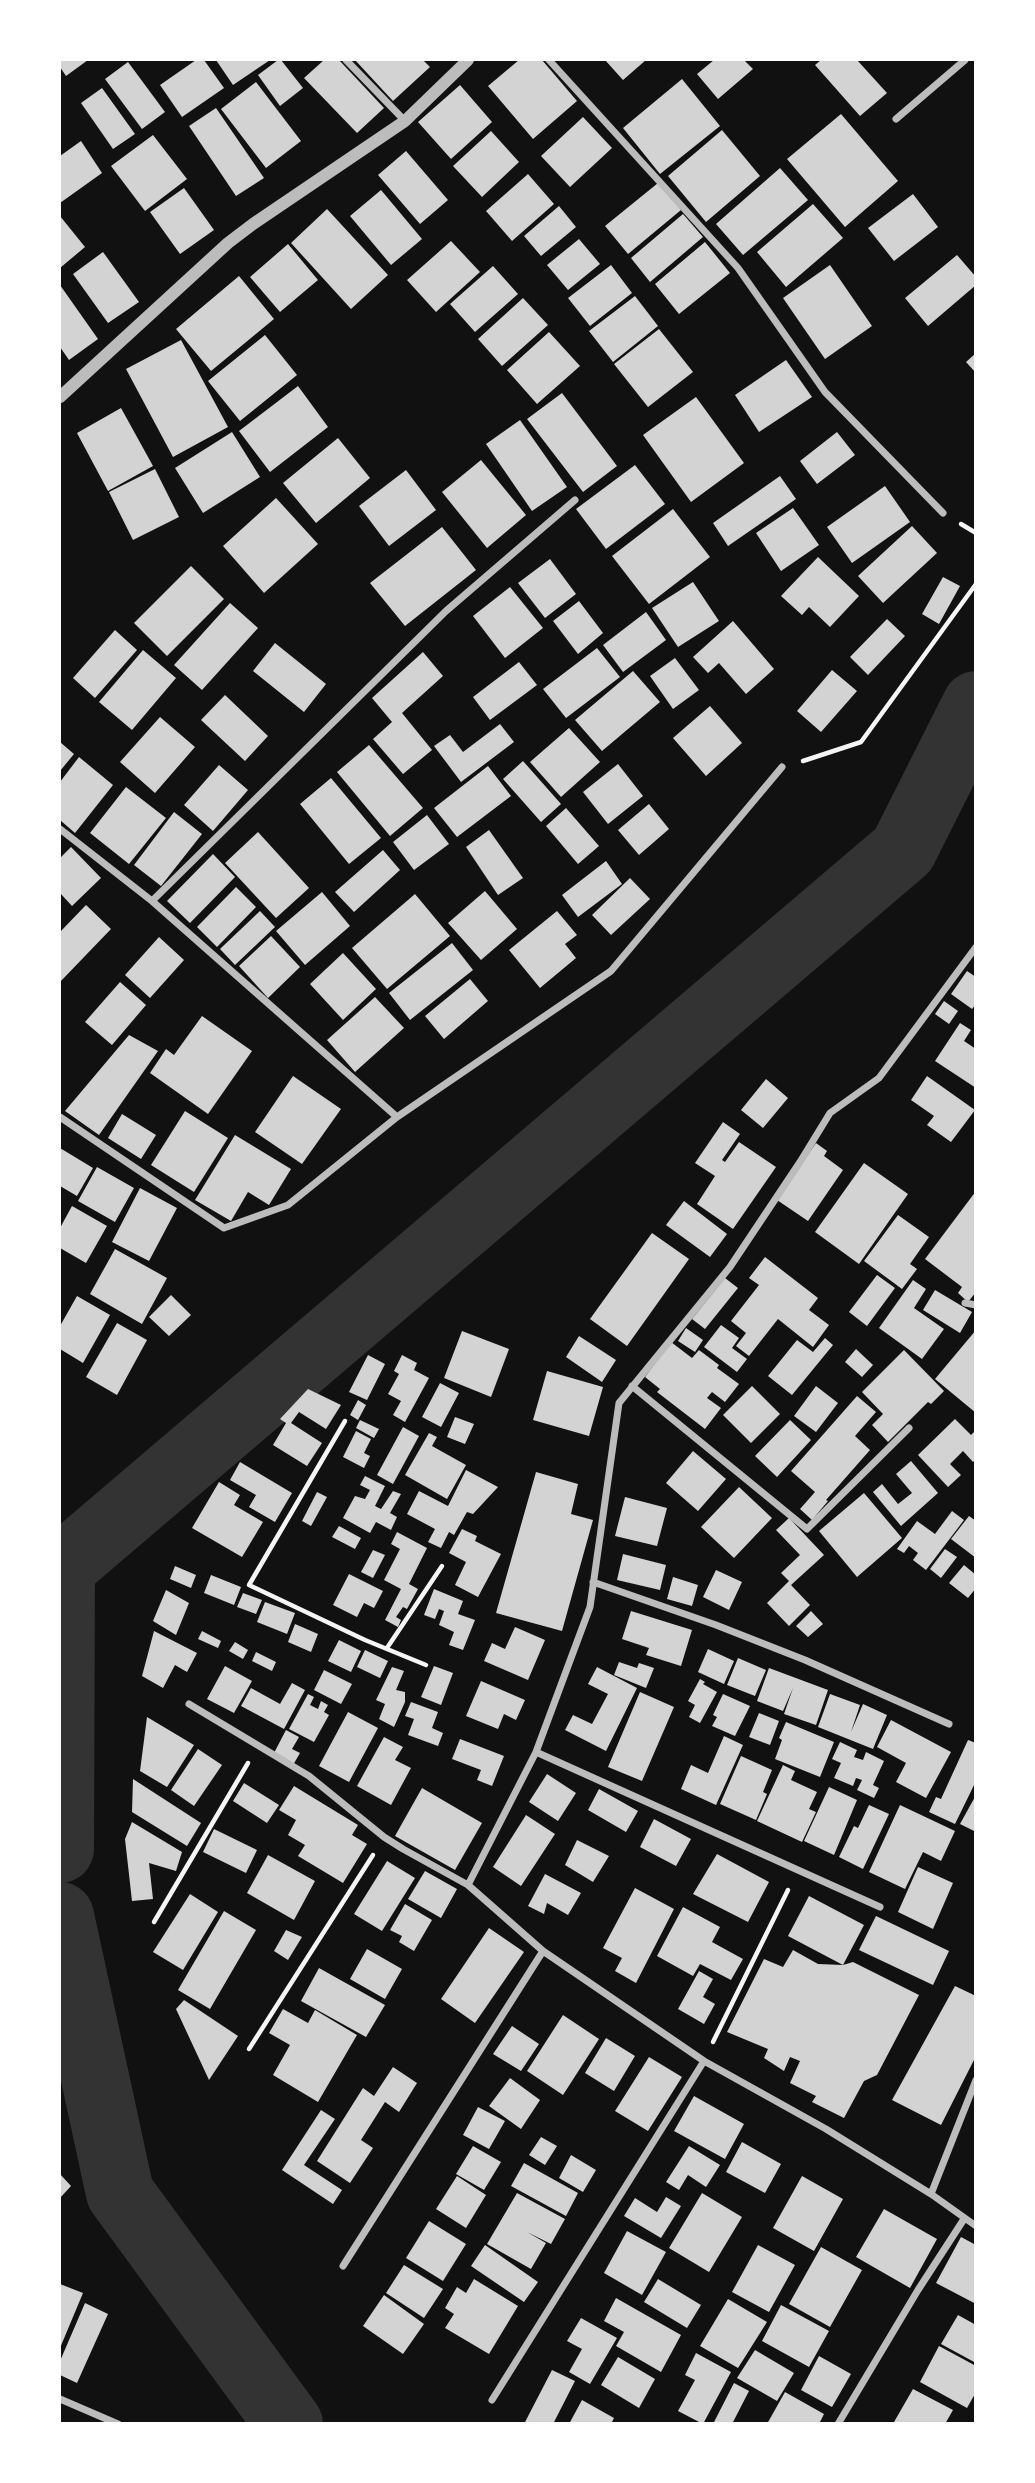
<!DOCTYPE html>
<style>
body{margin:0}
#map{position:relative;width:1035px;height:2483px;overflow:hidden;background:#111;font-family:Quicksand,sans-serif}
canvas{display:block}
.frame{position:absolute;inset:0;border:61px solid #fff;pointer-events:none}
</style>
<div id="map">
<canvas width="1035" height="2483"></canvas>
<div class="frame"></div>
</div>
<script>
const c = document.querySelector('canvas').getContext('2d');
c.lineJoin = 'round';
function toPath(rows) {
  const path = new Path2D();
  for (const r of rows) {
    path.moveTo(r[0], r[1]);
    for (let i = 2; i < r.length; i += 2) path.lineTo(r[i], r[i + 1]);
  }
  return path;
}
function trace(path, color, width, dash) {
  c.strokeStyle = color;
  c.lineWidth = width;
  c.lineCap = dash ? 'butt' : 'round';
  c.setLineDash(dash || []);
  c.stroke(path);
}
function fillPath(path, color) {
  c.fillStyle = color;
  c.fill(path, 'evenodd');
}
const river = toPath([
 [60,1849,61,1568,903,850,976,705],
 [60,1916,120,2193,289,2424]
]);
const building = toPath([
 [60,60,88,60,66,76,60,67],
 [196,60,204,60,224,88,182,117,160,85],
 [216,60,270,60,233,85],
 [278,60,281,60,303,88,280,106,258,75],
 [324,60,339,60,384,108,357,133,304,78],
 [355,60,423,60,430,67,393,101],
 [519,60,542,60,577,101,533,139,488,86],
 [605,60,646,60,623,80],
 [714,60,744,60,753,69,718,99,697,74],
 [821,60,857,60,887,93,860,116,815,65],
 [128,62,165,112,142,129,105,79],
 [682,79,720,126,660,174,623,128],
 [256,82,301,141,266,168,221,109],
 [460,85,492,122,451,159,418,122],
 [102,88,135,134,113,149,81,103],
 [216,108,264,178,236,196,189,126],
 [841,114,898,181,845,227,787,159],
 [583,117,612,148,570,187,541,156],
 [722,130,760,176,706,222,668,176],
 [491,131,519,162,482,197,453,166],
 [153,135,187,179,145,211,111,166],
 [81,141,102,173,60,203,60,156],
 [406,151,448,200,420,224,378,175],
 [780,168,808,200,743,255,716,224],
 [528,174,554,204,512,241,486,211],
 [658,183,681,210,628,254,605,226],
 [184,188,214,230,180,254,150,212],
 [381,190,422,239,391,265,350,216],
 [913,194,938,227,894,261,868,228],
 [813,204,843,238,786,287,757,252],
 [559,206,576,227,541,256,524,236],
 [327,209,388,275,351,309,291,243],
 [683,214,703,237,650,282,631,258],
 [60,216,85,247,60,268],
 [579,239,600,264,568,290,547,265],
 [451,241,480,272,436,312,407,280],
 [705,242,730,273,679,314,655,284],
 [288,244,318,280,280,312,250,277],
 [103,252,139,302,108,323,73,274],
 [957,255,976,277,976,285,928,326,905,298],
 [611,265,632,293,590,326,568,298],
 [830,265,872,326,825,359,783,298],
 [493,266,518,294,475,332,450,304],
 [239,276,274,319,211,371,176,329],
 [60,285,98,339,69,360,60,347],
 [635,296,658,326,613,362,589,331],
 [523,298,548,325,502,366,478,339],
 [659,329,693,372,648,407,614,364],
 [549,332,580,366,537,404,507,370],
 [265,335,297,375,240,421,208,381],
 [181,340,228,427,173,457,126,369],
 [976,353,976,373,966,362],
 [786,360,812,397,759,432,735,395],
 [298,386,328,427,270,472,239,431],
 [562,393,617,466,583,492,527,419],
 [696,397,744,463,691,502,643,435],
 [121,408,153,466,108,491,77,433],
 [520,420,567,487,532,511,486,444],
 [232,432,260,477,203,513,175,468],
 [837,432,855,455,817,484,800,461],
 [338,438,370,478,316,523,283,483],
 [481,460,526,515,487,548,442,492],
 [635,465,665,504,606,549,576,509],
 [155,469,179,517,133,540,109,492],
 [406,470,436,510,389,546,359,506],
 [780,476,796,499,728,546,713,523],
 [885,486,910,522,852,563,827,527],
 [276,498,318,544,264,593,223,546],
 [793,508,819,545,781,571,756,533],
 [673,509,710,557,649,604,612,556],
 [912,526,937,553,883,603,858,576],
 [442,527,476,570,405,626,370,583],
 [818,557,859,596,830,627,809,607,802,615,781,596],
 [550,559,576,594,545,618,518,583],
 [191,566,224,599,167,656,134,623],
 [943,577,960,586,939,624,922,614],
 [693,582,719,621,678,647,652,608],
 [510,587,543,628,505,658,473,616],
 [579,601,603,633,578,654,553,621],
 [230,603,258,628,202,690,174,665],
 [646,612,666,640,623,672,603,645],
 [887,619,905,636,868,675,850,657],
 [733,621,774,669,746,694,719,663,708,673,693,657],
 [115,630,137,650,95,698,73,678],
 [275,643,326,684,304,712,253,671],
 [597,648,620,677,566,718,543,689],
 [143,650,176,678,132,730,99,702],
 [423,652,443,676,402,713,432,750,403,774,373,739,392,722,372,698],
 [675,658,699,690,673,709,650,676],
 [519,662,537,685,490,720,473,697],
 [832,670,857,691,821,732,797,711],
 [633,671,660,702,602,751,575,720],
 [225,695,268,736,245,761,201,720],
 [710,706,742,743,706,776,673,738],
 [160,717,195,747,155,793,120,762],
 [500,724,514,742,461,782,434,746,450,735,463,752],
 [569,728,600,762,561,797,530,762],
 [60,742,74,754,60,771],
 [369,745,423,808,390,836,337,772],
 [79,757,113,785,75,833,60,820,60,782],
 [523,761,561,804,541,822,503,779],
 [618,764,643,796,608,824,583,792],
 [219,765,248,790,213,831,184,805],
 [488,766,511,796,457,837,434,808],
 [331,778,381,838,349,864,300,804],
 [126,787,166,818,129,864,90,833],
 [649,804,669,829,639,855,618,830],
 [566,808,599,846,578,864,546,826],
 [174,812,202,834,161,886,134,865],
 [427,815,449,844,414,870,393,842],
 [489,830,523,878,498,895,466,847],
 [258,832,309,888,276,918,225,863],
 [71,847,101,878,72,906,60,893,60,858],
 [383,850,400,870,354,912,335,892],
 [213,854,235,877,190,923,167,901],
 [606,861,622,884,578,917,562,895],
 [630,878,650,899,611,935,592,915],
 [236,887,256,907,217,947,197,927],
 [485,891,517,929,481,960,448,923],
 [322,892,350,926,305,965,276,931],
 [415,894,450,936,387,989,352,948],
 [86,905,111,929,60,982,60,932],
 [260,911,275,927,235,965,220,949],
 [557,911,577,935,565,944,576,958,540,988,509,950],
 [271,936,300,967,268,998,239,966],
 [159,937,184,960,150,998,125,975],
 [452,943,473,970,410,1020,389,993],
 [343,953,376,989,343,1020,310,984],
 [967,971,976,977,976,1004,972,1009,951,994],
 [470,979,488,1001,444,1039,425,1016],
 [120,982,146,1005,112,1045,85,1022],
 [375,997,404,1028,355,1072,327,1040],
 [944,1001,958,1011,949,1024,935,1014],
 [202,1016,252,1051,208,1114,150,1073,166,1049,174,1055],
 [960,1023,971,1030,964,1041,976,1049,976,1088,935,1061],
 [129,1035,158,1051,99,1135,65,1111],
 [293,1076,341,1109,302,1164,255,1132],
 [927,1076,975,1110,951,1142,927,1125,934,1116,911,1100],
 [766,1079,788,1098,763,1128,741,1110],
 [185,1111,228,1138,194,1192,151,1165],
 [122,1114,156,1135,141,1159,108,1138],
 [723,1122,740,1134,722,1160,725,1162,739,1142,776,1167,733,1229,697,1204,715,1176,695,1163],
 [235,1135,291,1169,269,1205,248,1192,231,1221,195,1200],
 [816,1143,827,1151,824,1156,843,1170,808,1221,777,1200],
 [60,1148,93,1168,77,1196,60,1186],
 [864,1163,908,1194,859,1264,815,1232],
 [97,1167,134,1188,115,1222,78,1201],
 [140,1188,177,1208,149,1261,112,1242],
 [976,1191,976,1292,968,1302,958,1293,962,1287,925,1259],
 [684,1201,727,1234,710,1257,666,1225],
 [72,1206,107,1226,86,1263,60,1248,60,1228],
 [898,1215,929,1237,910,1264,917,1269,902,1289,864,1261],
 [652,1233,689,1259,627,1346,590,1319],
 [115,1249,167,1278,142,1324,90,1294],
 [765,1257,818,1298,809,1310,829,1325,813,1347,778,1319,749,1356,736,1346,746,1333,731,1321,759,1285,749,1278],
 [877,1275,895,1288,867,1326,849,1312],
 [725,1278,738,1288,705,1329,692,1319],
 [913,1280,926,1289,914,1308,944,1329,922,1359,879,1328],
 [935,1290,972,1312,960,1333,923,1310],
 [171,1295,191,1315,169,1336,149,1317],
 [77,1296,110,1315,83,1363,60,1349,60,1326],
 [117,1323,147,1340,117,1395,86,1377],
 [721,1325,739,1338,732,1348,747,1359,737,1372,704,1347],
 [686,1328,703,1340,695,1352,678,1341],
 [976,1330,976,1413,935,1379],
 [462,1331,509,1349,491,1397,444,1378],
 [579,1336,616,1360,602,1382,566,1357],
 [825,1338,833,1345,792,1395,768,1376,797,1340,813,1352],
 [671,1342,692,1358,699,1350,719,1365,717,1368,739,1384,725,1402,712,1392,707,1398,721,1408,705,1429,657,1392,660,1389,645,1377],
 [856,1349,873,1365,862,1377,845,1362],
 [904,1350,944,1391,931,1404,928,1402,888,1442,872,1425,883,1414,862,1392],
 [368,1355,385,1364,367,1400,349,1392],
 [402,1355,417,1363,414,1370,429,1378,405,1422,393,1415,401,1401,388,1394,399,1374,394,1371],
 [547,1371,603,1387,589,1436,533,1420],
 [440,1383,459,1393,441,1427,422,1417],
 [752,1386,780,1414,751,1443,723,1415],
 [816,1386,838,1403,816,1432,794,1416],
 [308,1389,341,1405,326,1429,299,1412,291,1423,322,1443,307,1466,273,1445,286,1423,280,1419],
 [857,1396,876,1412,855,1436,870,1450,826,1500,828,1501,812,1520,800,1509,815,1492,791,1471],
 [358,1400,366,1405,358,1420,350,1415],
 [455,1417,474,1424,465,1444,447,1437],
 [955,1419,971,1435,976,1430,976,1459,973,1462,963,1451,950,1464,961,1475,948,1487,918,1455],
 [360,1420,379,1429,374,1438,356,1428],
 [790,1420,811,1440,777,1477,755,1456],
 [403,1427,419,1436,393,1484,377,1475],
 [356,1431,371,1439,364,1453,370,1456,364,1468,343,1457],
 [429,1433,437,1437,432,1446,466,1465,447,1499,405,1475],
 [693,1451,726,1479,698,1511,666,1483],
 [911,1461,938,1493,901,1526,873,1492,882,1484,898,1504,912,1493,896,1474],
 [240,1462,292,1493,275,1522,249,1507,256,1495,230,1480],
 [466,1470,498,1487,473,1514,467,1512,454,1535,449,1532,441,1548,428,1542,435,1529,407,1514,419,1491,448,1506],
 [536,1472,578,1484,571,1514,593,1520,562,1631,496,1613],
 [365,1476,385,1486,375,1506,381,1509,393,1491,401,1494,390,1513,397,1517,391,1530,376,1522,370,1533,343,1518,355,1496,365,1499,370,1490,360,1485],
 [219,1482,240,1495,234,1505,263,1522,242,1557,192,1528],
 [739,1487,772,1518,734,1558,701,1527],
 [317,1492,327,1497,311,1526,302,1521],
 [864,1493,902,1538,857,1577,819,1531],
 [625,1497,667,1508,657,1546,615,1536],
 [952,1511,964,1520,926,1570,913,1560,918,1553,909,1546,904,1553,897,1549,917,1521,935,1534],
 [969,1516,976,1521,976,1558,951,1539],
 [789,1518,824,1555,791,1585,810,1605,789,1626,767,1603,789,1581,781,1573,800,1555,776,1530],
 [339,1526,361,1538,355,1549,332,1537],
 [462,1529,477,1536,475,1541,501,1554,478,1597,455,1585,466,1562,449,1553],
 [397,1532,427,1548,409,1584,418,1589,407,1609,403,1607,396,1617,401,1620,398,1627,385,1620,401,1589,384,1580,400,1549,391,1544],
 [945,1549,957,1557,941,1578,930,1569],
 [373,1550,385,1555,373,1578,361,1572],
 [623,1554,666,1565,660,1590,617,1580],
 [964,1565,976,1575,976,1588,968,1598,949,1583],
 [175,1566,196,1575,191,1588,170,1579],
 [716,1570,742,1582,729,1610,703,1597],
 [349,1574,383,1591,374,1608,364,1603,357,1617,333,1605],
 [211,1575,241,1587,234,1605,204,1593],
 [673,1577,698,1585,692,1606,667,1599],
 [434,1589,463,1601,458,1614,475,1620,463,1650,449,1645,454,1632,439,1625,444,1611,439,1609,435,1619,424,1615],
 [166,1590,189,1603,176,1635,153,1621],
 [243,1593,262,1600,256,1614,237,1607],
 [265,1602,295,1613,287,1634,257,1622],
 [631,1611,692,1630,681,1666,646,1655,649,1648,622,1639],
 [811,1611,823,1624,808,1637,796,1626],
 [295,1624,318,1634,311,1652,288,1642],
 [515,1627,545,1640,528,1680,484,1661,492,1643,505,1649],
 [154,1631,197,1653,187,1672,175,1665,163,1688,142,1676],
 [202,1631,221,1641,218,1648,198,1639],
 [339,1640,361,1651,351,1672,328,1661],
 [235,1642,248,1650,243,1659,229,1651],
 [708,1649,734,1661,724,1684,698,1672],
 [365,1650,388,1661,380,1678,357,1667],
 [256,1652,276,1662,272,1671,252,1661],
 [738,1658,766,1670,755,1696,727,1685],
 [619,1662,637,1668,639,1663,654,1668,646,1688,614,1675],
 [225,1666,252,1681,234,1713,207,1699],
 [434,1666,453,1673,441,1705,421,1697],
 [392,1667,404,1671,396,1690,405,1692,405,1702,394,1727,379,1719,385,1704,376,1700],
 [597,1667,637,1688,606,1751,565,1730,573,1715,592,1724,608,1694,588,1684],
 [769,1668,828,1690,816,1725,784,1714,793,1688,783,1711,757,1701],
 [324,1670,352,1684,341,1704,314,1690],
 [700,1679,705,1682,703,1684,717,1692,700,1723,689,1717,695,1705,688,1701],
 [481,1681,525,1700,516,1720,504,1714,498,1729,466,1716],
 [292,1683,305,1690,284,1729,241,1706,251,1688,280,1704],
 [640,1692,674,1707,642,1781,608,1767],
 [308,1694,314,1697,310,1705,318,1709,321,1701,328,1705,324,1712,329,1715,314,1742,289,1729],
 [723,1694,750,1706,735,1736,712,1726,717,1717,713,1715],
 [830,1694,860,1705,851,1732,863,1704,887,1715,873,1749,818,1727],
 [411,1702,438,1712,432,1728,443,1733,438,1746,408,1735,414,1719,405,1716],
 [348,1712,378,1728,349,1782,319,1766],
 [759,1713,779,1721,770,1745,749,1737],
 [147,1717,194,1745,167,1787,140,1771],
 [891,1720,951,1752,926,1798,896,1782,906,1763,877,1747],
 [786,1722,834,1742,820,1777,775,1759,782,1740,779,1738],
 [286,1730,299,1737,292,1749,300,1753,293,1765,274,1753],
 [724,1736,743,1745,716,1805,681,1789,691,1765,708,1773],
 [384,1737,403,1747,395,1760,411,1768,391,1805,357,1786],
 [460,1739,504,1756,492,1786,477,1780,481,1770,452,1759],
 [968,1740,976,1743,976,1781,955,1824,929,1812,936,1797,941,1799],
 [840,1742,857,1750,854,1757,863,1760,866,1752,884,1761,873,1785,879,1788,874,1798,857,1790,862,1780,856,1778,853,1786,834,1778,841,1763,832,1759],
 [198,1749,222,1765,194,1806,171,1790],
 [741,1756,772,1770,763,1792,767,1794,756,1820,720,1804],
 [783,1765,795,1771,791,1780,817,1792,809,1809,816,1812,802,1842,757,1821],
 [547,1774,576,1793,558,1821,529,1802],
 [133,1779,201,1823,187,1846,132,1812],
 [244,1783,279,1805,267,1823,233,1801],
 [294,1786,358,1825,352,1835,367,1844,343,1883,298,1856,305,1845,288,1835,296,1820,279,1810],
 [829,1787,857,1800,834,1855,804,1841],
 [422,1788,482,1823,455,1870,395,1836],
 [599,1789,638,1811,626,1832,588,1810],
 [976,1795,976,1832,960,1824],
 [869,1805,889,1814,863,1869,839,1857,854,1826,858,1828],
 [900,1805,955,1831,941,1861,923,1852,905,1889,869,1872],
 [526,1815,555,1834,521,1886,493,1867],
 [654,1819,691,1839,676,1866,640,1847],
 [132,1822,182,1852,176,1871,149,1863,153,1899,132,1901,125,1839],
 [214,1829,257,1850,246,1873,203,1852],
 [577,1840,609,1856,593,1882,565,1865],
 [717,1854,769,1882,748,1922,693,1894],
 [268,1855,315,1881,294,1920,247,1893],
 [387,1861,415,1878,382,1931,354,1914],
 [918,1867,953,1883,933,1929,898,1912],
 [425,1871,457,1889,441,1918,408,1899],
 [545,1874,581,1893,568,1915,547,1903,544,1914,528,1906],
 [635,1888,674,1909,636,1983,615,1971,622,1958,603,1948],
 [190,1894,218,1912,183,1970,153,1952],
 [809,1896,864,1925,843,1965,788,1936],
 [405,1904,432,1920,414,1951,399,1942,402,1936,390,1930],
 [683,1907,720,1927,712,1942,743,1959,731,1980,700,1964,693,1976,657,1956],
 [224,1911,256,1930,210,2009,178,1990],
 [876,1916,949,1951,933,1985,859,1950],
 [489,1928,524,1952,475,2023,441,1999],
 [286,1930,302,1937,288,1960,274,1951],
 [367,1949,402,1969,385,1999,350,1979],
 [793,1950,818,1964,843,1965,853,1962,919,1995,877,2075,864,2081,844,2118,812,2102,816,2096,790,2083,800,2061,790,2057,784,2071,764,2058,768,2049,727,2032,764,1959,783,1967],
 [319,1968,385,2005,366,2037,301,2001],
 [699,1971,713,1979,703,1997,715,2004,704,2024,678,2009],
 [955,1986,976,1996,976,2056,941,2125,892,2100],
 [184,2000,238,2036,209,2080,176,2009],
 [283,2009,308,2023,315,2010,357,2035,318,2102,273,2075,290,2045,269,2033],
 [563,2015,599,2039,563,2095,527,2071],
 [512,2026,539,2044,521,2071,493,2054],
 [606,2038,635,2056,614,2091,585,2073],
 [649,2057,682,2077,648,2131,615,2111],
 [393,2067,417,2083,399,2112,385,2102,361,2140,373,2148,350,2183,317,2161,363,2088,374,2096],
 [510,2078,540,2100,521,2129,489,2106],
 [694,2096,744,2124,725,2159,674,2131],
 [478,2107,505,2121,489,2149,463,2135],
 [321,2110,335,2119,304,2165,342,2190,333,2204,282,2170],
 [541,2137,557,2146,545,2165,529,2155],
 [742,2142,781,2164,765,2193,726,2172],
 [473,2146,501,2162,484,2190,456,2174],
 [689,2146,720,2165,706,2187,688,2175,679,2190,666,2182],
 [571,2155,596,2170,583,2192,559,2178],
 [524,2163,578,2193,566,2216,511,2186],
 [60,2174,71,2186,60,2198],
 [457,2176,486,2195,466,2228,436,2209],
 [802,2176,843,2199,814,2251,773,2228],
 [517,2193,565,2219,551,2244,527,2232,546,2243,531,2269,487,2244],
 [702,2193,742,2217,709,2272,669,2248],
 [666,2197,681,2206,661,2238,624,2216,635,2198,657,2212],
 [884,2209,937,2239,910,2288,856,2257],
 [429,2221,466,2244,443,2281,406,2258],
 [627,2231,666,2252,642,2295,604,2273],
 [961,2237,976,2245,976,2304,936,2283],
 [485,2245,538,2282,524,2302,471,2266],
 [758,2245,795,2265,769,2312,732,2292],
 [821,2247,862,2270,830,2327,789,2304],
 [404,2265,443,2289,424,2318,386,2293],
 [474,2279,518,2306,489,2354,445,2328,454,2314,445,2308,457,2287,466,2293],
 [658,2279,701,2305,687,2328,644,2302],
 [60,2284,83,2293,60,2348],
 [384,2295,424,2324,403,2354,363,2326],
 [616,2298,681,2335,661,2372,616,2346,624,2332,604,2321],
 [728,2299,767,2322,738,2368,700,2346],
 [85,2303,108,2314,77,2383,60,2375,60,2361],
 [781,2305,829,2331,809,2367,762,2341],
 [958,2315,976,2325,976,2363,941,2344],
 [581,2318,617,2338,590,2384,569,2372,582,2349,567,2341],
 [939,2346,976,2366,976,2392,967,2408,920,2382],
 [755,2350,794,2373,777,2401,737,2378],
 [696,2353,731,2372,703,2424,678,2411,695,2380,685,2375],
 [819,2356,851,2374,832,2407,801,2390],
 [618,2357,655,2379,639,2408,601,2385],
 [552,2370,575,2381,553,2424,524,2424],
 [734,2383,749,2391,732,2424,713,2424],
 [913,2389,953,2410,945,2424,894,2422],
 [785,2392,824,2414,819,2424,767,2424],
 [582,2400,614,2418,611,2424,569,2424]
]);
const path = toPath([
 [961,524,976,533],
 [803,761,861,742,976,584],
 [345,1421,249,1585,365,1640,426,1665],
 [387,1648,442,1566],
 [154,1922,248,1763],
 [713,2042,788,1890],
 [249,2049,373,1855]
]);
const minor = toPath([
 [346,60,405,121],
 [549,60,738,268,825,392,943,513],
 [896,119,965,60],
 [60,829,152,901,397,1117],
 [152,901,446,611,575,500],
 [976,947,879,1078,830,1113,800,1162,730,1267,619,1403,590,1607,536,1752,468,1885,543,1951,704,2061,826,2129,931,2194,976,2226],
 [60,1117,224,1228,288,1205,397,1117,611,971,782,767],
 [965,1303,976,1305],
 [632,1386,807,1529,909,1428],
 [593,1582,716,1625,805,1660,949,1724],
 [189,1704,309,1776,384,1837,403,1849,468,1885],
 [536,1752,880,1907],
 [931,2194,976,2080],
 [343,2266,543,1951],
 [60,2399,118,2424],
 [492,2400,704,2061],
 [838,2424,918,2290,964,2219]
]);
const tertiary = toPath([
 [60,397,228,243,253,224,405,121,468,60]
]);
trace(river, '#333', 68);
fillPath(building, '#d3d3d3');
trace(path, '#f5f5f5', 4.5);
trace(minor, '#bcbcbc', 7);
trace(tertiary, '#bcbcbc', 12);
</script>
